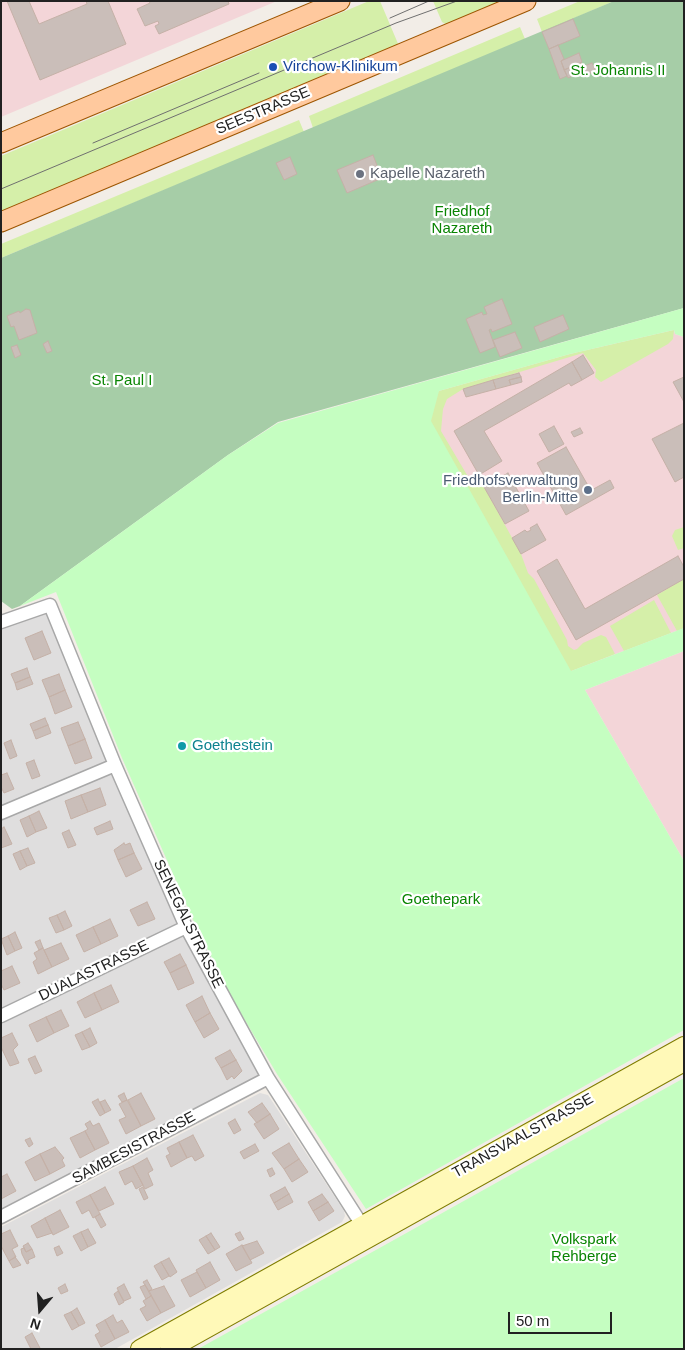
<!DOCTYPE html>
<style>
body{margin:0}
#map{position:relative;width:685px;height:1350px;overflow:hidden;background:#f2ede7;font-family:Helvetica,sans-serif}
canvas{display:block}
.frame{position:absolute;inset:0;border:2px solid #212121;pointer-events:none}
.north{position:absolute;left:15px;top:1285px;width:50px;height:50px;-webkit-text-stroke:4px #fff;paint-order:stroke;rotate:198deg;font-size:14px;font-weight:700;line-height:20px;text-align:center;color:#212121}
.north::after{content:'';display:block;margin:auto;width:18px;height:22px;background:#212121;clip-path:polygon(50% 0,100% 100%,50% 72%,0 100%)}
.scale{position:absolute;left:508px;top:1312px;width:104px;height:22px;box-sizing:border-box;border:2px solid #212121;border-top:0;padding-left:6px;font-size:15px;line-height:18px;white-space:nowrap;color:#212121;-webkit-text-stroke:4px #fff;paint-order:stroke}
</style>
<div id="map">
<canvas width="685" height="1350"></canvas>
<div class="frame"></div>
<div class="north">N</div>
<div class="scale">50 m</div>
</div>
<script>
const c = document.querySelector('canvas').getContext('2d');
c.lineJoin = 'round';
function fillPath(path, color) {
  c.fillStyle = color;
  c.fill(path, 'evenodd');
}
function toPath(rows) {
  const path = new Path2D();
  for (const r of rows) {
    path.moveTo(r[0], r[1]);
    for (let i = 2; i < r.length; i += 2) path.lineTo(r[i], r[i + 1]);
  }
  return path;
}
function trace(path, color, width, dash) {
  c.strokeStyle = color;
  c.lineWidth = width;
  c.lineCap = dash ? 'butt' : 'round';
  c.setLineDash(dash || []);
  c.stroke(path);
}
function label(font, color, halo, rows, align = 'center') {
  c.font = font + ' Helvetica,sans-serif';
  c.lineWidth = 4.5;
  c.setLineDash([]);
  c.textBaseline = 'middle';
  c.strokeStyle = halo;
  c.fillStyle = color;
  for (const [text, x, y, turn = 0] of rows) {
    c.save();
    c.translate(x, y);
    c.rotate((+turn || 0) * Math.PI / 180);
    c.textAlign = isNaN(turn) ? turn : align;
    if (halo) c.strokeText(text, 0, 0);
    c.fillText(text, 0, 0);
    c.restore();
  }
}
const residential = toPath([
 [44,612,49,614,107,763,1,808,1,628],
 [109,774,113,774,179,919,178,925,1,1010,1,818],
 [183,935,186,935,260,1076,1,1212,1,1021],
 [260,1093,268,1095,344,1211,345,1216,342,1222,115,1349,1,1349,1,1227]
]);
const commercial = toPath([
 [1,1,277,1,1,117],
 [674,330,675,334,684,337,684,628,571,671,431,421,439,391,570,354],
 [684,651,684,861,585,690]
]);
const grass = toPath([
 [369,1,380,1,399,46,1,214,1,156],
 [433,1,509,1,447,25,442,22],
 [580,1,614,1,542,32,537,19],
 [520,27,525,39,313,128,309,116],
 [299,120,304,132,1,258,1,244],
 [674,330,673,339,668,344,601,382,595,377,596,370,583,353,463,389,447,399,443,409,441,431,470,480,484,487,521,554,528,573,534,579,567,640,568,646,574,650,577,649,583,643,601,635,606,637,615,654,561,675,417,408,439,391,570,354],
 [684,527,684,548,678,550,672,536,675,530],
 [684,579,684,628,677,631,657,595],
 [654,600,671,633,624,651,610,626]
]);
const cemetery = toPath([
 [614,1,684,1,684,308,278,422,228,455,20,606,12,609,1,601,1,258]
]);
const park = toPath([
 [684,308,684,337,675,334,674,330,570,354,439,391,431,421,571,671,684,628,684,651,585,690,684,861,684,1030,366,1209,277,1074,234,1002,195,924,122,758,56,592,20,606,228,455,278,423],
 [684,1078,684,1349,198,1349,410,1231]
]);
const building = toPath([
 [7,1,29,1,39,24,87,4,86,1,108,1,126,44,40,80,7,1],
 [149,1,228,1,229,4,159,34,155,26,159,24,158,21,145,26,137,9,150,3,149,1],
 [573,19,580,36,549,49,542,32,573,19],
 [558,45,564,59,561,61,567,76,560,79,549,49,558,45],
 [579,53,582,62,564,70,561,61,579,53],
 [581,63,584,71,568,78,564,70,581,63],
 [592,63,596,71,585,75,582,67,592,63],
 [373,155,382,178,347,193,337,170,373,155],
 [290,157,297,174,284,180,276,163,290,157],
 [502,299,512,324,492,332,491,329,489,330,495,347,480,353,466,319,482,312,483,315,487,314,484,307,502,299],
 [26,309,30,310,37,333,19,340,14,326,11,327,7,316,19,311,20,313,26,309],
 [563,315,569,329,540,342,534,327,563,315],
 [515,332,522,348,500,357,493,340,515,332],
 [48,341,52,351,47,353,43,344,48,341],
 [17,345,21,355,15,358,11,347,17,345],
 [583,355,594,373,582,380,572,362,583,355],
 [572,362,582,380,571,386,569,383,484,431,502,461,479,475,454,431,572,362],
 [519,373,521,377,509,380,511,385,496,389,493,380,519,373],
 [521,377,522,382,511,385,509,380,521,377],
 [684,377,684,402,673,382,684,377],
 [493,380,496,389,466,397,463,389,493,380],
 [684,423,684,477,675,482,652,439,684,423],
 [554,426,564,444,549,452,539,434,554,426],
 [580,428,583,433,574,437,571,432,580,428],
 [566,447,590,489,588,492,610,480,614,488,566,515,537,463,566,447],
 [508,473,529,511,505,524,484,487,508,473],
 [537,524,546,540,521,554,512,538,525,530,527,532,531,530,530,528,537,524],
 [678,556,684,567,684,579,576,640,537,571,557,559,585,609,678,556],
 [42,631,51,653,34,660,25,638,42,631],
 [27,668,30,677,15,683,11,674,27,668],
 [59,674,65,690,49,697,42,680,59,674],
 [30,677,33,684,17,690,15,683,30,677],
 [65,690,72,707,55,714,49,697,65,690],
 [45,718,48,725,33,731,30,724,45,718],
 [78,722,85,739,68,746,61,728,78,722],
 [48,725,51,733,36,739,33,731,48,725],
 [85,739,92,758,75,764,68,746,85,739],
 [11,740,17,756,10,759,4,743,11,740],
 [34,760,40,776,32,779,26,763,34,760],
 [7,773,14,789,4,793,1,787,1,775,7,773],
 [100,788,106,805,88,812,81,795,100,788],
 [81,795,88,812,71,819,65,801,81,795],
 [39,811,47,828,36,832,29,816,39,811],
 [29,816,36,832,27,837,20,820,29,816],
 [110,821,113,829,97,835,94,828,110,821],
 [4,827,12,844,1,848,1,829,4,827],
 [69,830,76,845,68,848,62,833,69,830],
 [124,843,125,845,130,843,134,853,118,860,114,850,124,843],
 [28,848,35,863,27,866,20,851,28,848],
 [20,851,27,866,20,870,13,854,20,851],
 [134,853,142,869,126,877,118,860,134,853],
 [147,902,155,919,138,926,130,910,147,902],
 [65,911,72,926,64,930,57,915,65,911],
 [57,915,64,930,56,933,49,918,57,915],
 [110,919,118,936,101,944,93,927,110,919],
 [93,927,101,944,84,952,76,935,93,927],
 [15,932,22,948,15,951,8,936,15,932],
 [8,936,15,951,7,955,1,939,8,936],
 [40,940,43,948,39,950,35,942,40,940],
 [61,943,69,959,52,967,44,950,61,943],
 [43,948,52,967,38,974,33,962,37,959,34,953,43,948],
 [180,954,186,965,170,973,164,962,180,954],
 [186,965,194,983,178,990,170,973,186,965],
 [12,966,20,983,4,990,1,984,1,971,12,966],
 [111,985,119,1002,102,1010,94,993,111,985],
 [94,993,102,1010,85,1018,77,1002,94,993],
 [202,996,210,1013,195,1022,186,1005,202,996],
 [61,1010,69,1026,54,1033,46,1017,61,1010],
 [210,1013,219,1029,204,1038,195,1022,210,1013],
 [46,1017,54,1033,37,1042,29,1025,46,1017],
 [90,1028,97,1043,90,1047,82,1032,90,1028],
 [82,1032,90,1047,82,1050,75,1035,82,1032],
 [12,1033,18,1045,13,1050,19,1063,10,1066,1,1047,1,1038,12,1033],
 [230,1050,236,1060,221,1068,215,1058,230,1050],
 [35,1056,42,1071,35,1074,28,1059,35,1056],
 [236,1060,242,1071,234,1079,232,1076,227,1080,221,1068,236,1060],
 [124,1093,127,1100,122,1102,118,1096,124,1093],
 [141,1093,155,1119,141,1126,128,1100,141,1093],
 [98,1099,105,1113,100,1116,92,1102,98,1099],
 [105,1100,111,1110,105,1113,100,1102,105,1100],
 [127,1100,141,1126,126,1134,119,1120,126,1117,119,1104,127,1100],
 [262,1103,270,1114,257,1123,248,1112,262,1103],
 [270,1114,279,1129,264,1139,254,1124,270,1114],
 [235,1119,241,1130,234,1134,228,1123,235,1119],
 [90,1121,93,1126,99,1123,109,1143,95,1150,85,1131,88,1129,85,1124,90,1121],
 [85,1131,95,1150,80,1158,70,1138,85,1131],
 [193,1135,204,1156,195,1161,192,1156,187,1158,179,1142,193,1135],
 [30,1138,33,1144,29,1147,25,1140,30,1138],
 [179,1142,187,1158,171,1167,166,1156,170,1154,167,1148,179,1142],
 [289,1143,299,1159,284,1169,272,1153,289,1143],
 [255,1144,259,1151,244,1159,240,1152,255,1144],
 [55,1147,64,1158,62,1160,65,1166,50,1174,40,1154,55,1147],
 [40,1154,50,1174,35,1181,25,1162,40,1154],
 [147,1158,153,1170,148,1173,153,1185,145,1189,133,1166,147,1158],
 [299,1159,308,1172,292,1182,284,1169,299,1159],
 [133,1166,143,1185,136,1189,132,1181,125,1185,119,1172,133,1166],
 [272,1168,275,1174,270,1177,267,1170,272,1168],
 [7,1174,16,1191,1,1199,1,1177,7,1174],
 [105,1187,114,1204,99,1211,90,1195,105,1187],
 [143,1187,148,1198,144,1200,139,1189,143,1187],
 [285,1187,289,1194,274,1203,270,1195,285,1187],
 [289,1194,293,1202,278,1210,274,1203,289,1194],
 [322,1194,328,1202,313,1211,308,1202,322,1194],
 [90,1195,100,1214,93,1218,89,1210,82,1214,76,1202,90,1195],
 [328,1202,334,1211,319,1221,313,1211,328,1202],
 [60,1210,69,1227,53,1235,45,1218,60,1210],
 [100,1214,106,1225,101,1228,95,1217,100,1214],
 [45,1218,52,1233,37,1238,31,1226,45,1218],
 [88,1229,96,1243,88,1247,81,1232,88,1229],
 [10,1230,18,1246,12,1249,16,1257,9,1261,1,1246,1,1234,10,1230],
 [81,1232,88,1247,81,1251,73,1236,81,1232],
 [240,1232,244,1239,239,1241,235,1234,240,1232],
 [211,1233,220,1247,215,1250,206,1236,211,1233],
 [206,1236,215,1250,208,1254,199,1240,206,1236],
 [257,1241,264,1253,250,1260,242,1246,257,1241],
 [28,1243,32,1249,26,1252,23,1246,28,1243],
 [242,1245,252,1263,236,1271,226,1254,242,1245],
 [59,1246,63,1253,57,1256,54,1248,59,1246],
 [24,1248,26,1252,32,1249,35,1257,28,1260,29,1263,27,1264,22,1254,21,1249,24,1248],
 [15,1257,21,1265,13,1268,9,1261,15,1257],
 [169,1258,177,1272,170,1277,161,1262,169,1258],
 [161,1262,169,1276,162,1280,154,1266,161,1262],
 [210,1262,220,1280,206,1288,196,1270,210,1262],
 [197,1272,206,1288,190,1297,181,1280,197,1272],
 [147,1280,152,1289,149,1291,143,1282,147,1280],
 [65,1284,68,1291,61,1294,58,1288,65,1284],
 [124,1284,131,1298,124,1301,117,1288,124,1284],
 [145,1285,151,1296,146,1299,140,1287,145,1285],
 [164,1286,175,1306,161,1313,149,1291,164,1286],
 [118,1291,124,1302,119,1305,114,1294,118,1291],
 [151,1296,161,1313,147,1321,140,1309,146,1306,143,1301,151,1296],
 [77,1308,85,1323,79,1326,71,1312,77,1308],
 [71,1312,79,1326,72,1330,64,1315,71,1312],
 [113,1315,117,1323,122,1320,129,1332,115,1339,105,1320,113,1315],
 [105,1320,115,1339,101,1347,95,1335,100,1332,96,1325,105,1320],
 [32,1333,40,1348,38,1349,31,1349,25,1337,32,1333]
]);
const street = toPath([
 [1,622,50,605,115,765,186,927,268,1078,362,1225],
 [1,813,115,765],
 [1,1016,186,927],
 [1,1217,268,1078]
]);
const secondary = toPath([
 [140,1349,684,1046],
 [170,1349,684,1062]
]);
const primary = toPath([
 [1,143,340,1],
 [1,222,526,1]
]);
const tram = toPath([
 [390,18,429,1],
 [93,143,259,73],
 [1,189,396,23,457,1]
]);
const markers = [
 [273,67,5,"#1a4fb4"],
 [360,174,5,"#6b7280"],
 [588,490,5,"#5c6f8a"],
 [182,746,5,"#0f9aa8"]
];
const transitNames = [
 ["Virchow-Klinikum",283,67]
];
const parkNames = [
 ["St. Johannis II",618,71],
 ["Friedhof",462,212],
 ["Nazareth",462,229],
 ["St. Paul I",122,381],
 ["Goethepark",441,900],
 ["Volkspark",584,1240],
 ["Rehberge",584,1257]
];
const streetNames = [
 ["SEESTRASSE",263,111,-23],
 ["SENEGALSTRASSE",188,924,64],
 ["DUALASTRASSE",94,971,-26],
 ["TRANSVAALSTRASSE",523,1136,-29],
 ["SAMBESISTRASSE",134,1148,-28]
];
const worshipNames = [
 ["Kapelle Nazareth",370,174]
];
const serviceNames = [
 ["Friedhofsverwaltung",578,481],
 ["Berlin-Mitte",578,498]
];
const cultureNames = [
 ["Goethestein",192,746]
];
fillPath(residential, '#dfdede');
fillPath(commercial, '#f3d5d8');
fillPath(grass, '#d5efa9');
fillPath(cemetery, '#a6cda7');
fillPath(park, '#c5fec1');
fillPath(building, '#cabeb9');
trace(building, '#c5b1a7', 1);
trace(street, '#a8a8a8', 15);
trace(secondary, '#7f7d00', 20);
trace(primary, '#9d5500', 21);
trace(street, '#fff', 12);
trace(secondary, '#fff9b8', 18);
trace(primary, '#ffc99e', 19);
trace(tram, '#6f6f6f', 1);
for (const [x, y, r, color] of markers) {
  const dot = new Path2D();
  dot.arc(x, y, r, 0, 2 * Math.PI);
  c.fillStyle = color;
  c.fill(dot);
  trace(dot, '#fff', 2);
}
label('15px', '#164399', '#fff', transitNames, 'left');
label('15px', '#098503', '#fff', parkNames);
label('15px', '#212121', '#fff', streetNames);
label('15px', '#5b616d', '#fff', worshipNames, 'left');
label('15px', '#4e5e75', '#fff', serviceNames, 'right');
label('15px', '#0d838f', '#fff', cultureNames, 'left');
</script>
